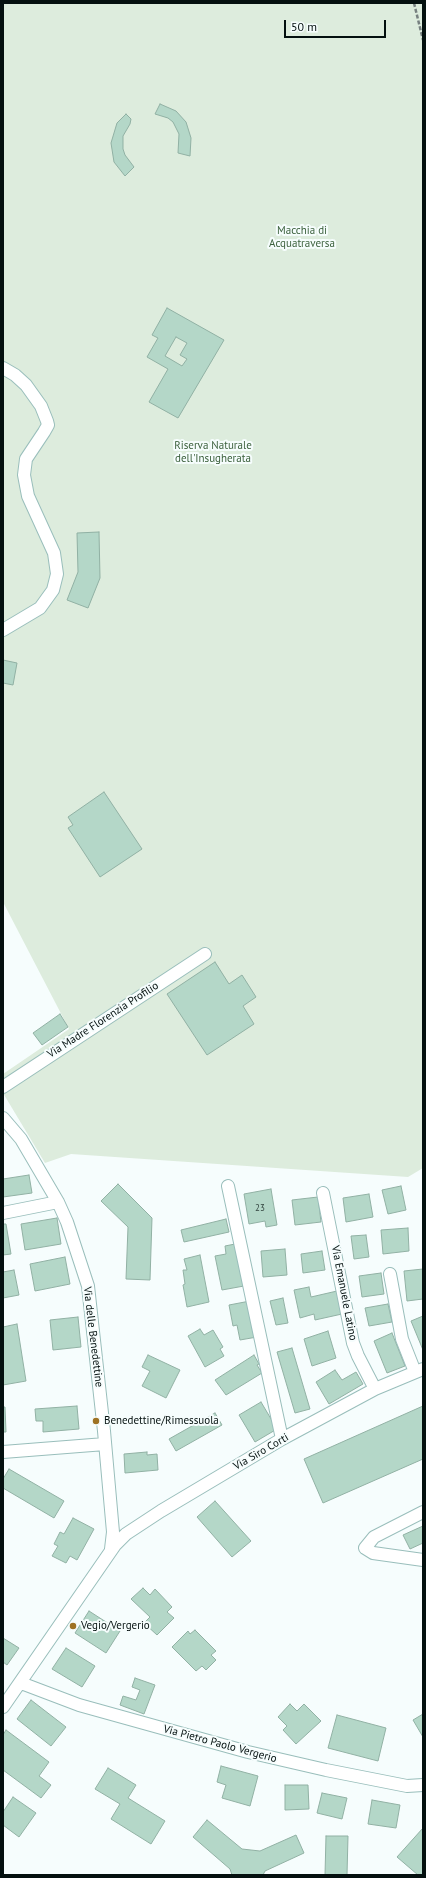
<!DOCTYPE html>
<style>
body{margin:0}
#map{position:relative;width:426px;height:1878px;overflow:hidden;background:#f6fdfd;font-family:"PT Sans",sans-serif}
canvas{display:block}
.frame{position:absolute;inset:0;border:4px solid #04100f;pointer-events:none}
.scale{position:absolute;left:284px;top:20px;width:102px;height:18px;box-sizing:border-box;border:2px solid #04100f;border-top:0;padding-left:5px;font-size:12px;line-height:14px;white-space:nowrap;color:#04100f;-webkit-text-stroke:3px #f6fdfd;paint-order:stroke}
</style>
<div id="map">
<canvas width="426" height="1878"></canvas>
<div class="frame"></div>
<div class="scale">50 m</div>
</div>
<script>
const c = document.querySelector('canvas').getContext('2d');
c.lineJoin = 'round';
function fillPath(path, color) {
  c.fillStyle = color;
  c.fill(path, 'evenodd');
}
function toPath(rows) {
  const path = new Path2D();
  for (const r of rows) {
    path.moveTo(r[0], r[1]);
    for (let i = 2; i < r.length; i += 2) path.lineTo(r[i], r[i + 1]);
  }
  return path;
}
function trace(path, color, width, dash) {
  c.strokeStyle = color;
  c.lineWidth = width;
  c.lineCap = dash ? 'butt' : 'round';
  c.setLineDash(dash || []);
  c.stroke(path);
}
function label(font, color, halo, rows, align = 'center') {
  c.font = font + ' "PT Sans",sans-serif';
  c.lineWidth = 4;
  c.setLineDash([]);
  c.textBaseline = 'middle';
  c.strokeStyle = halo;
  c.fillStyle = color;
  for (const [text, x, y, turn = 0] of rows) {
    c.save();
    c.translate(x, y);
    c.rotate((+turn || 0) * Math.PI / 180);
    c.textAlign = isNaN(turn) ? turn : align;
    if (halo) c.strokeText(text, 0, 0);
    c.fillText(text, 0, 0);
    c.restore();
  }
}
const green = toPath([
 [3,3,423,3,423,1168,408,1177,71,1154,45,1163,3,1093,3,1074,69,1029,3,902]
]);
const building = toPath([
 [160,104,176,111,186,122,191,138,190,156,178,153,179,134,173,122,168,118,155,114,160,104],
 [126,114,131,119,130,124,123,136,123,149,125,155,134,167,125,176,114,162,111,143,117,123,126,114],
 [167,308,224,340,178,418,149,402,168,369,147,357,158,338,152,335,167,308],
 [176,337,187,343,180,355,187,359,182,366,165,356,176,337],
 [99,532,100,578,88,608,67,600,78,572,77,533,99,532],
 [3,660,17,663,13,685,3,683,3,660],
 [104,792,142,849,100,877,68,828,73,825,68,817,104,792],
 [215,962,229,984,242,975,256,997,243,1006,254,1024,207,1055,167,994,215,962],
 [60,1014,68,1027,42,1045,33,1033,60,1014],
 [29,1175,32,1193,3,1197,3,1179,29,1175],
 [118,1184,152,1218,150,1280,126,1279,128,1227,101,1201,118,1184],
 [401,1186,406,1210,388,1214,382,1190,401,1186],
 [271,1189,277,1225,266,1227,265,1221,249,1224,244,1194,271,1189],
 [369,1194,373,1217,346,1222,343,1198,369,1194],
 [318,1197,321,1222,295,1225,292,1200,318,1197],
 [57,1218,61,1244,25,1250,21,1224,57,1218],
 [226,1219,229,1232,184,1242,181,1230,226,1219],
 [3,1224,6,1224,11,1254,3,1255,3,1224],
 [408,1228,409,1251,383,1254,381,1230,408,1228],
 [366,1235,369,1257,354,1259,351,1236,366,1235],
 [235,1244,244,1286,222,1290,215,1256,226,1254,225,1246,235,1244],
 [285,1249,287,1275,263,1277,261,1251,285,1249],
 [322,1251,325,1270,303,1273,301,1254,322,1251],
 [200,1255,209,1302,187,1307,183,1285,185,1284,183,1270,187,1270,184,1259,200,1255],
 [65,1257,70,1284,35,1291,30,1264,65,1257],
 [423,1269,423,1299,407,1301,404,1271,423,1269],
 [14,1270,19,1295,3,1298,3,1272,14,1270],
 [381,1273,384,1294,362,1297,359,1276,381,1273],
 [309,1287,311,1297,337,1291,342,1314,315,1320,314,1314,300,1318,294,1290,309,1287],
 [283,1298,288,1323,276,1325,270,1301,283,1298],
 [250,1301,257,1337,240,1340,237,1325,233,1326,229,1305,250,1301],
 [388,1304,392,1322,369,1326,365,1308,388,1304],
 [423,1316,423,1350,411,1321,423,1316],
 [78,1317,81,1347,53,1350,50,1320,78,1317],
 [17,1324,26,1381,3,1385,3,1327,17,1324],
 [200,1329,204,1335,213,1330,223,1347,220,1349,224,1356,205,1367,188,1336,200,1329],
 [328,1331,336,1358,312,1366,304,1339,328,1331],
 [392,1333,405,1366,387,1373,374,1341,392,1333],
 [292,1348,310,1409,295,1413,277,1352,292,1348],
 [148,1355,180,1370,166,1398,142,1386,150,1371,142,1367,148,1355],
 [254,1355,259,1364,257,1365,262,1373,226,1395,215,1380,254,1355],
 [335,1370,342,1380,356,1372,363,1384,329,1404,316,1382,335,1370],
 [261,1402,277,1429,255,1442,239,1415,261,1402],
 [77,1406,79,1429,43,1432,43,1421,36,1421,35,1409,77,1406],
 [423,1406,423,1459,323,1503,304,1459,423,1406],
 [3,1407,5,1407,6,1432,3,1432,3,1407],
 [215,1413,222,1425,176,1451,169,1439,215,1413],
 [147,1452,147,1455,157,1454,158,1470,125,1473,124,1454,147,1452],
 [9,1469,64,1501,54,1518,3,1488,3,1479,9,1469],
 [215,1501,251,1541,232,1557,197,1517,215,1501],
 [73,1518,94,1529,77,1560,70,1556,66,1563,52,1556,58,1546,54,1544,60,1532,64,1534,73,1518],
 [423,1526,423,1543,410,1549,403,1535,423,1526],
 [143,1588,150,1595,155,1589,172,1607,167,1612,174,1618,157,1635,144,1623,150,1617,131,1599,143,1588],
 [89,1611,120,1631,106,1653,75,1633,89,1611],
 [195,1630,216,1651,211,1655,216,1660,206,1670,202,1666,196,1671,172,1647,188,1631,190,1634,195,1630],
 [3,1638,19,1648,7,1665,3,1662,3,1638],
 [66,1648,95,1666,82,1687,52,1669,66,1648],
 [135,1678,155,1685,144,1714,120,1705,123,1696,136,1700,140,1690,132,1687,135,1678],
 [31,1700,66,1727,51,1746,17,1719,31,1700],
 [290,1704,297,1711,304,1704,321,1721,296,1744,283,1730,287,1726,278,1717,290,1704],
 [423,1714,423,1737,413,1720,423,1714],
 [337,1715,386,1728,378,1761,328,1748,337,1715],
 [6,1730,49,1762,39,1776,51,1785,41,1798,3,1770,3,1735,6,1730],
 [221,1766,258,1776,250,1806,222,1798,226,1785,217,1782,221,1766],
 [108,1768,136,1785,128,1798,165,1821,151,1844,111,1819,120,1804,95,1789,108,1768],
 [285,1785,308,1785,309,1809,285,1810,285,1785],
 [322,1793,347,1798,342,1819,317,1813,322,1793],
 [13,1797,36,1813,19,1837,3,1825,3,1812,13,1797],
 [372,1800,400,1805,396,1828,368,1824,372,1800],
 [207,1820,242,1849,260,1851,296,1835,304,1853,265,1871,263,1875,232,1875,230,1869,193,1837,207,1820],
 [423,1828,423,1875,418,1875,397,1857,423,1828],
 [326,1836,348,1836,347,1875,325,1875,326,1836]
]);
const path = toPath([
 [414,3,423,40]
]);
const street = toPath([
 [3,368,15,375,26,385,41,406,47,421,48,425,44,432,26,459,24,475,28,496,54,553,57,574,53,590,40,608,3,630],
 [3,1087,205,954],
 [3,1118,21,1139,58,1202,67,1222,88,1286,104,1431,113,1532,111,1549],
 [228,1186,282,1439],
 [323,1193,353,1343,358,1356,375,1389],
 [3,1213,58,1202],
 [390,1274,402,1339,415,1372],
 [3,1452,105,1444],
 [423,1512,374,1537,365,1548,373,1553,423,1560],
 [21,1683,79,1705,248,1752,326,1770,407,1786,423,1785],
 [3,1707,115,1545,126,1534,161,1511,282,1439,375,1389,423,1369]
]);
const markers = [
 [96,1421,4,"#9e7223"],
 [73,1626,4,"#9e7223"]
];
const numberNames = [
 ["23",260,1208]
];
const parkNames = [
 ["Macchia di",302,231],
 ["Acquatraversa",302,244],
 ["Riserva Naturale",213,446],
 ["dell'Insugherata",213,459]
];
const streetNames = [
 ["Via Madre Florenzia Profilio",103,1020,-33],
 ["Via Emanuele Latino",344,1293,79],
 ["Via delle Benedettine",93,1337,83],
 ["Via Siro Corti",261,1452,-30],
 ["Via Pietro Paolo Vergerio",220,1744,15]
];
const poiNames = [
 ["Benedettine/Rimessuola",104,1421],
 ["Vegio/Vergerio",81,1626]
];
fillPath(green, '#ddecdd');
fillPath(building, '#b4d7c8');
trace(building, '#91b1a4', 1);
trace(street, '#99bebb', 14);
trace(path, '#778180', 2.5, [4, 2]);
trace(street, '#fff', 12);
for (const [x, y, r, color] of markers) {
  const dot = new Path2D();
  dot.arc(x, y, r, 0, 2 * Math.PI);
  c.fillStyle = color;
  c.fill(dot);
  trace(dot, '#f6fdfd', 1.5);
}
label('9px', '#30423d', null, numberNames);
label('11px', '#3c613d', '#f6fdfd', parkNames);
label('11px', '#04100f', '#f6fdfd', streetNames);
label('11px', '#04100f', '#f6fdfd', poiNames, 'left');
</script>
